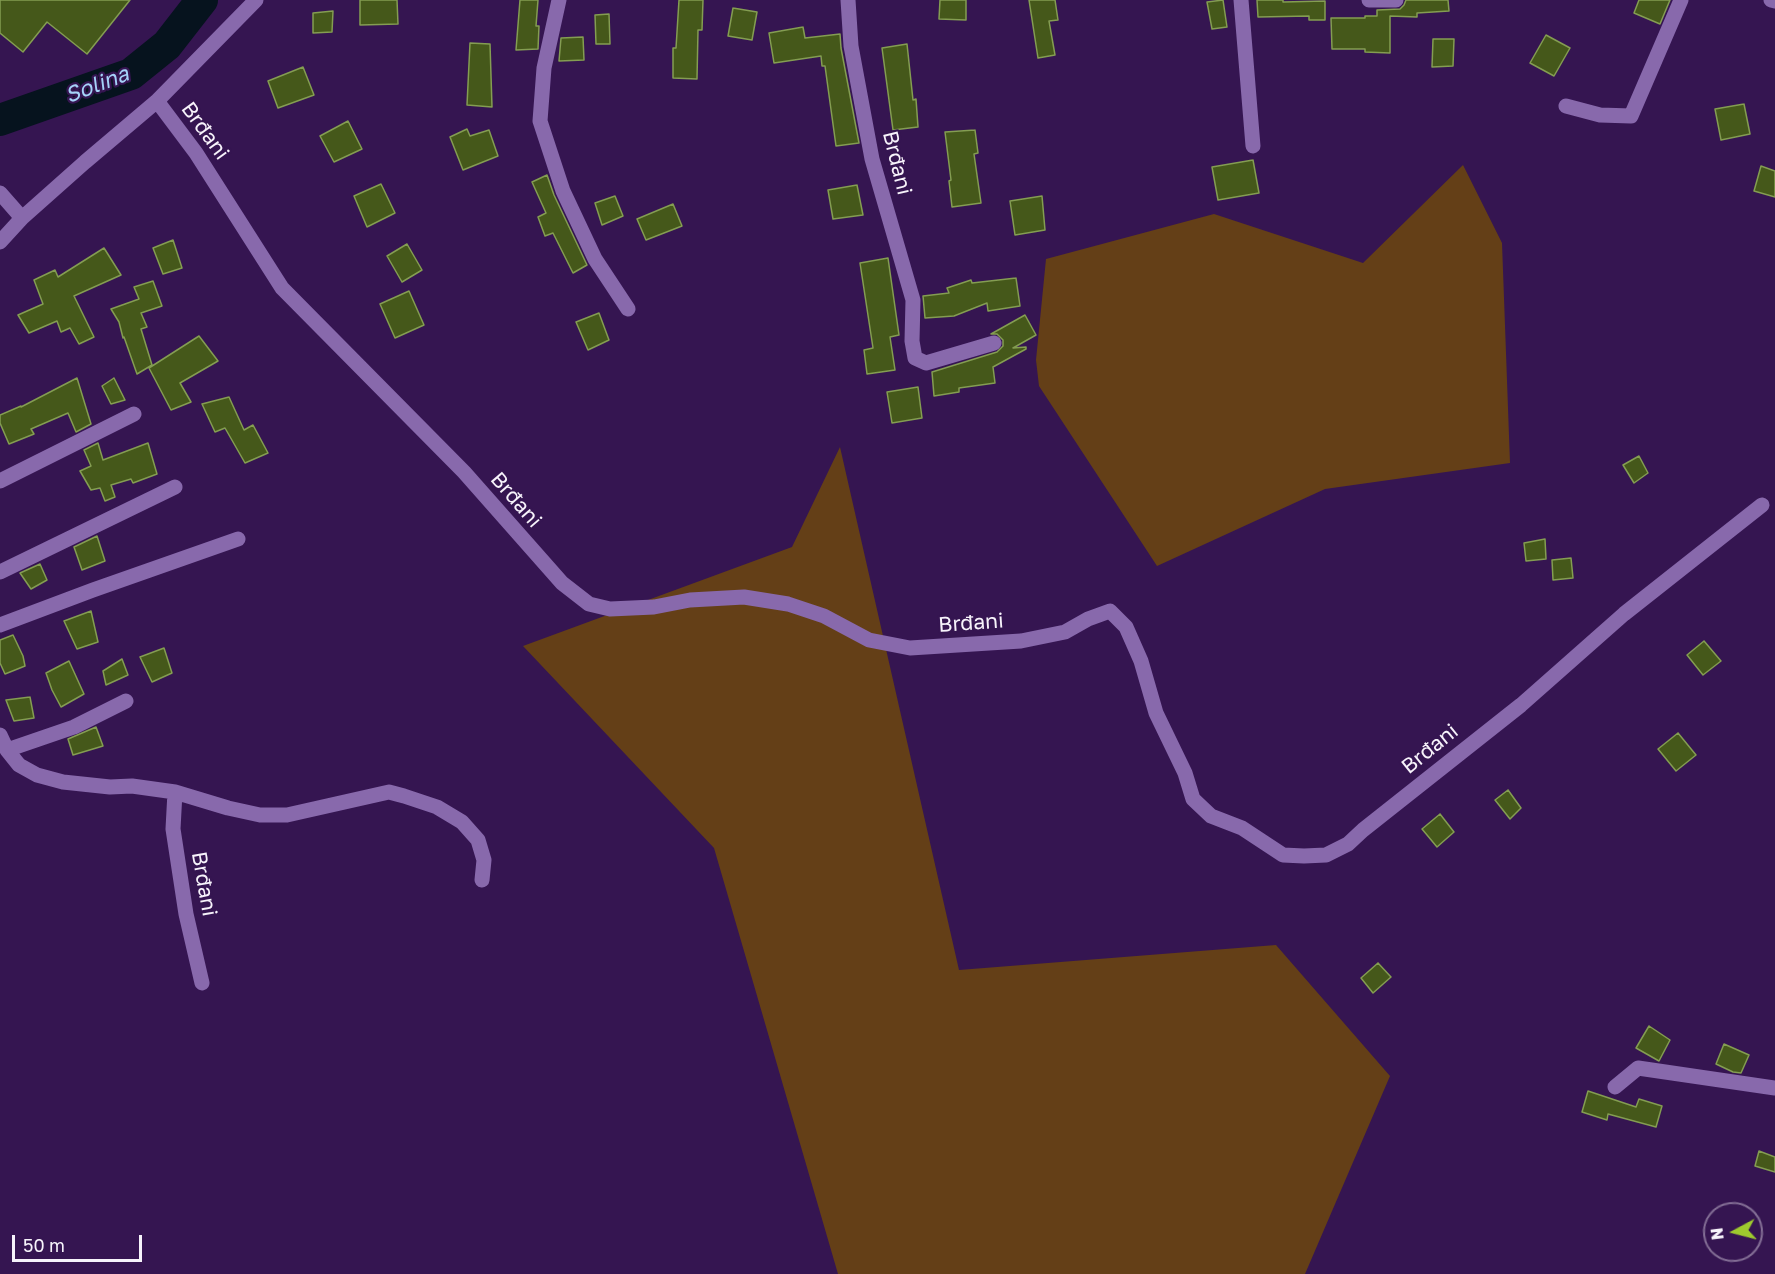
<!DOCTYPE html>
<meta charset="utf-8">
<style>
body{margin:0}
#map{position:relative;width:1775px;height:1274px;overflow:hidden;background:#351551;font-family:"Golos Text",sans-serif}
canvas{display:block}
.north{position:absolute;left:1703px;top:1202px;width:60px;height:60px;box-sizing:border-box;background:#351551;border:2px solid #836e95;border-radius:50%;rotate:263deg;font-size:16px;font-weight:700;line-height:24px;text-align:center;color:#f7f3fb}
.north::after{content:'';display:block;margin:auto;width:21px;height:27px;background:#9eca2e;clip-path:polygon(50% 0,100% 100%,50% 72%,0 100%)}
.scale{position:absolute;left:12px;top:1235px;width:130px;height:27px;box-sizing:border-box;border:3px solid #f7f3fb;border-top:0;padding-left:8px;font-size:18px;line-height:21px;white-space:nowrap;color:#f7f3fb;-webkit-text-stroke:4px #351551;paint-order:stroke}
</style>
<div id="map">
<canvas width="1775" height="1274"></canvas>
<div class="north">N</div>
<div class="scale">50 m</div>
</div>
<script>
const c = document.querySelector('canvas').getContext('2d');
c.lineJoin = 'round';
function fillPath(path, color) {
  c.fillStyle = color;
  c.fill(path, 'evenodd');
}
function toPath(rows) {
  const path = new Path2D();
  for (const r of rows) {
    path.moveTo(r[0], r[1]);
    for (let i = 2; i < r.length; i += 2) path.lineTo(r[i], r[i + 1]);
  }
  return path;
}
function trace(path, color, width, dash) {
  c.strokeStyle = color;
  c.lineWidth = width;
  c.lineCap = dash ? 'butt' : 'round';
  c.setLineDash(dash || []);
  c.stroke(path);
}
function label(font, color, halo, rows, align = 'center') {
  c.font = font + ' "Golos Text",sans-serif';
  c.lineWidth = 4.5;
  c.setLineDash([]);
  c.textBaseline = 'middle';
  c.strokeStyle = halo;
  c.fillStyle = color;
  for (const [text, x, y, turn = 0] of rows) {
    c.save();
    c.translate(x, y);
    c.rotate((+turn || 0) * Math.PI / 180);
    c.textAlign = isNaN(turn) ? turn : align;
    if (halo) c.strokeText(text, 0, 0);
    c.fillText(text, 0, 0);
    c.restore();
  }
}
const green = toPath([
 [1463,165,1502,243,1510,463,1325,489,1157,566,1039,386,1036,360,1046,259,1214,214,1363,263],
 [840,447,959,970,1276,945,1390,1076,1305,1274,838,1274,714,848,523,646,792,547]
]);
const river = toPath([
 [0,120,131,74,167,45,202,0]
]);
const building = toPath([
 [0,0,130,0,87,54,47,22,23,52,0,33,0,0],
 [360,0,397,0,398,24,360,25,360,0],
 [520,0,538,0,536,26,539,26,538,49,516,50,520,0],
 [679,0,703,0,702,30,698,30,697,79,673,78,673,48,676,48,679,0],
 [940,0,966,0,966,20,939,19,940,0],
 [1029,0,1055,0,1058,20,1049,21,1055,55,1038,58,1029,0],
 [1223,0,1227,27,1212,29,1207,2,1223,0],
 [1257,0,1283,0,1283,2,1325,1,1325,20,1309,20,1309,16,1258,17,1257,0],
 [1406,0,1448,0,1449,11,1417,13,1417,17,1390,16,1390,53,1365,52,1365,49,1332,49,1331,18,1365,18,1365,16,1377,16,1377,10,1400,9,1404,5,1406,0],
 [1639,0,1670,0,1660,24,1634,13,1639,0],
 [733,8,757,12,752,40,728,36,733,8],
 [333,11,332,32,313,33,313,13,333,11],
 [609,14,610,44,596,44,595,15,609,14],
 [803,27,805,38,840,34,841,48,859,143,836,146,825,66,822,66,821,56,774,63,769,33,803,27],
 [1546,35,1570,48,1554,76,1530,63,1546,35],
 [583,37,584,60,559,61,561,38,583,37],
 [1433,39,1454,39,1453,66,1432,67,1433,39],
 [470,43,490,44,492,107,467,105,470,43],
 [907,44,913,100,916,99,918,127,893,130,882,48,907,44],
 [303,67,314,95,278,108,268,81,303,67],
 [1744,104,1750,134,1721,140,1715,109,1744,104],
 [348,121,362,149,334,162,320,136,348,121],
 [467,129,470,136,489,130,498,156,463,170,450,137,467,129],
 [975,130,978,153,974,154,981,203,952,207,949,181,951,180,945,132,975,130],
 [1253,160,1259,193,1218,200,1212,167,1253,160],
 [1761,166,1775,171,1775,197,1754,191,1761,166],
 [547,175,554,195,587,265,573,273,553,233,545,236,538,217,546,213,532,182,547,175],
 [381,184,395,213,367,227,354,196,381,184],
 [857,185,863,215,833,219,828,190,857,185],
 [615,196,623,216,602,225,595,203,615,196],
 [1042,196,1045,230,1015,235,1010,201,1042,196],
 [673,204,682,226,646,240,637,219,673,204],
 [173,240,182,268,163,274,153,248,173,240],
 [407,244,422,270,402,282,387,256,407,244],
 [104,248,121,275,74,296,94,337,79,344,70,328,61,332,57,321,29,333,18,315,43,304,34,280,55,270,58,277,104,248],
 [888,258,899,335,890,337,895,370,867,374,864,350,873,348,860,263,888,258],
 [1016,278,1020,306,988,311,987,303,954,316,925,318,923,296,949,293,947,288,971,280,972,283,1016,278],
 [153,281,162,306,141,313,147,327,141,329,152,365,137,374,124,337,123,338,119,322,111,309,139,299,134,287,153,281],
 [409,291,424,325,395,338,380,304,409,291],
 [599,313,609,340,588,350,576,322,599,313],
 [1025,315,1036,335,1013,348,1026,347,1026,349,993,367,995,383,959,388,959,392,934,396,932,372,997,352,1003,346,1003,340,997,334,991,334,1025,315],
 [199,336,218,361,180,383,191,402,171,410,149,368,199,336],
 [77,378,91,424,76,432,68,413,31,429,34,434,9,444,0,423,0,415,21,406,21,407,77,378],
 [114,378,125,400,111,404,102,386,114,378],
 [918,387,922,418,892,423,887,392,918,387],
 [229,397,244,430,253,425,268,453,245,463,225,428,215,432,202,404,229,397],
 [98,443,103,460,148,443,157,474,133,483,131,479,111,485,115,497,105,501,100,488,91,490,80,471,91,466,84,450,98,443],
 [1639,456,1648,473,1634,483,1623,465,1639,456],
 [97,536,105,561,82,570,74,547,97,536],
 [1545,539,1546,559,1526,561,1524,543,1545,539],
 [1571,558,1573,578,1553,580,1552,560,1571,558],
 [40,564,47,580,31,589,20,573,40,564],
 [91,611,98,642,77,649,64,621,91,611],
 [13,635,23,656,25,666,5,674,0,663,0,640,13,635],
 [1704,641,1721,661,1703,675,1687,655,1704,641],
 [164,648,172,673,152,682,140,657,164,648],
 [122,659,128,675,106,685,103,671,122,659],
 [69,661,84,694,61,707,52,690,46,673,69,661],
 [30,697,34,718,14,721,6,700,30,697],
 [96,727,103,746,73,755,68,739,96,727],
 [1678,733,1696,755,1676,771,1658,749,1678,733],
 [1508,790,1521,808,1510,819,1495,800,1508,790],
 [1440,814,1454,832,1437,847,1422,829,1440,814],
 [1378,963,1391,977,1373,993,1361,978,1378,963],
 [1649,1026,1670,1040,1659,1061,1636,1048,1649,1026],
 [1724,1044,1749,1055,1741,1073,1733,1072,1716,1064,1724,1044],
 [1588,1091,1636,1107,1639,1099,1662,1106,1656,1127,1608,1114,1607,1120,1582,1112,1588,1091],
 [1759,1151,1775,1157,1775,1172,1755,1166,1759,1151]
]);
const minor = toPath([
 [559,0,544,68,540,121,563,191,595,259,628,309],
 [848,0,851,46,872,159,913,300,912,341,915,358,926,363,994,343],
 [1241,0,1253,146],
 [1369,0,1396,0],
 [1771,0,1775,1],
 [157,101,196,153,282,288,464,472,562,583,589,604,610,609,654,607,690,600,744,597,788,604,824,616,869,640,910,648,1021,641,1065,632,1088,619,1110,611,1126,627,1141,661,1156,713,1185,773,1193,799,1211,816,1242,828,1283,855,1304,856,1326,855,1348,844,1363,830,1521,705,1624,614,1762,505],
 [1566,106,1600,115,1631,116,1681,0],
 [0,193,22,218],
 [0,242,22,218,85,162,157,101,256,0],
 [0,481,134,414],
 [0,572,175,487],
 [0,625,93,590,238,539],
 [0,735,7,750,19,765,37,775,63,782,110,787,132,786,175,792,228,808,260,815,287,815,389,792,404,796,437,807,462,822,478,840,484,860,482,880],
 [7,750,74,727,126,701],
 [175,792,173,829,186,914,202,983],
 [1615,1087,1638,1068,1775,1088]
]);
const streetNames = [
 ["Brđani",205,131,54],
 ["Brđani",897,163,76],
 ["Brđani",516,500,49],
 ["Brđani",971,623,-4],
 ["Brđani",1430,749,-39],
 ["Brđani",204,884,80]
];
const waterNames = [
 ["Solina",97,85,-21]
];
fillPath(green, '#643f17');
trace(river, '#06131e', 32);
fillPath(building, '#45581a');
trace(building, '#849d52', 1.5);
trace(minor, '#8869ac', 15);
label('21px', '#f7f3fb', '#351551', streetNames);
label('italic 22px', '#a5d2f8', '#351551', waterNames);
</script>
